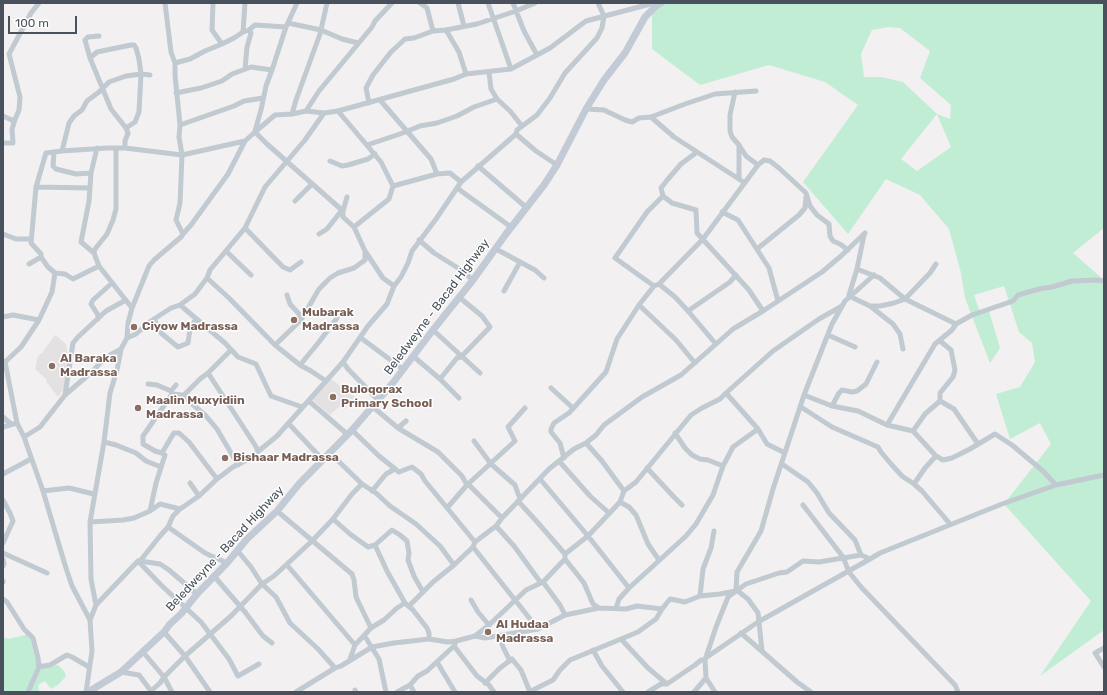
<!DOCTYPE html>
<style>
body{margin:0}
#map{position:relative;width:1107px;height:695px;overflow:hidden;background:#f2f0f0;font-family:Rubik,sans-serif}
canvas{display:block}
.frame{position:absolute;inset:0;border:4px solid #49525c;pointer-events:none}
.scale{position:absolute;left:8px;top:16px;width:69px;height:18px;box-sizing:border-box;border:2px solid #49525c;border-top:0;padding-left:5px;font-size:12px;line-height:14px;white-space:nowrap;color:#49525c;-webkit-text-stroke:3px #fff;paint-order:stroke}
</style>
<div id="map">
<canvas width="1107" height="695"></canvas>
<div class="frame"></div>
<div class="scale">100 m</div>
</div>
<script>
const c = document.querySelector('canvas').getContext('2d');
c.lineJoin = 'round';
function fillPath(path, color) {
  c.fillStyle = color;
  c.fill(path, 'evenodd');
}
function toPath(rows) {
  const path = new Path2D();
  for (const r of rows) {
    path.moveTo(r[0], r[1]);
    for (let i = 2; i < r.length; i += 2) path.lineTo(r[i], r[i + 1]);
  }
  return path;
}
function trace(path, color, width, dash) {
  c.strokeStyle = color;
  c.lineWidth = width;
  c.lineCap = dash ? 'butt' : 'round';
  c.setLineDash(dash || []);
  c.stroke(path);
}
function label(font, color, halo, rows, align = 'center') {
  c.font = font + ' Rubik,sans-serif';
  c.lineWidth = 3;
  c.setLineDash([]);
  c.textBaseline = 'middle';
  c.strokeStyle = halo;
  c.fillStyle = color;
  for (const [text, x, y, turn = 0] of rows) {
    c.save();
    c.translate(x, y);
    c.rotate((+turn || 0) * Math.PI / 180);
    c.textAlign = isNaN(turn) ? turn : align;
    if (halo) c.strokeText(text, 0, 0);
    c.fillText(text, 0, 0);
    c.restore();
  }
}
const education = toPath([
 [55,335,66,344,68,358,65,387,58,397,46,381,47,380,35,369,38,356,42,353],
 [331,379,355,397,345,409,339,407,330,415,312,399,320,389]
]);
const green = toPath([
 [652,3,1104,3,1104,228,1073,253,1104,280,1104,595,1103,596,1104,597,1104,630,1040,676,1091,601,1004,504,1051,444,1040,423,1010,439,996,394,1020,387,1035,362,1032,343,1019,332,1004,286,974,295,980,312,989,311,1000,348,990,363,965,298,961,273,949,229,920,195,886,179,848,234,803,182,858,105,825,82,769,65,700,85,652,49],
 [888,27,900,28,930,51,920,78,951,105,950,119,937,114,903,82,881,77,864,77,861,54,872,30],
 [937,114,951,147,917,171,901,159],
 [29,634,38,661,47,666,58,665,64,671,66,676,59,684,51,689,45,681,38,685,39,691,38,692,3,692,3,637,9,639]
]);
const street = toPath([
 [165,3,171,52,175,63,175,75,180,125,179,137,182,155,180,203,176,220,183,234],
 [213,3,212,30,222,44],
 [420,3,427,8,433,31],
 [458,3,464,26],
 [488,3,511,69],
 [513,3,524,31,537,55],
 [288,23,321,30,342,39,358,43],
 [446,30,459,52,466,74],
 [243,32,245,3],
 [99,36,88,37,85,40,90,58,111,109,126,128,128,133,125,141,125,148],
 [90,58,97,52,131,45,134,45,136,48,139,59,141,74,139,112,135,122,126,128],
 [175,63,190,59,205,51,222,44,234,38,243,32,249,30,255,25,286,27],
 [245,69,247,47,251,33,249,30],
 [489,72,491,89,497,99,510,111,522,126],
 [735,92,730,115,730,131,732,137,739,145,739,179],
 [176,93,201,88,222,81,232,74,251,67,272,70],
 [380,100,431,159,437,174],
 [369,103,366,88,373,75,391,52,405,39,414,38,433,31,446,30,477,24,516,11,535,3],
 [586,109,604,110,625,120,632,122,639,118,651,117,685,104,715,94,756,91],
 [306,111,319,91,372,27,375,21,392,3],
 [338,111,381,162,393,186,389,199,354,227],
 [292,114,296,100,320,34,327,3],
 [3,116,12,120,14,123,12,129,13,143,3,143],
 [651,117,674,137,745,183],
 [14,122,19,110,20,97,9,54,31,13,39,3],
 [180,125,234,106,244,101,263,98],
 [255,131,261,110,266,86,272,70,286,27,297,3],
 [255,132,267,144,343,211,343,217,354,227,365,251,383,278,394,286],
 [516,134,536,151,557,165],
 [367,145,400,134,420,126,437,123,457,116,474,107,497,99],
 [739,145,746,156,758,165,764,160,770,161,779,168,806,193,810,206,817,215,829,224,830,236,833,241,840,244,848,250],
 [97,148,91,173,89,201,81,242,94,253,99,266,132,308],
 [62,151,69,123,74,116,82,110,87,101,99,92,109,82,126,76,141,74,150,75],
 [54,152,53,166,56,169,76,174,91,173],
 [330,161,342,166,348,165,368,159,375,154],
 [478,166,527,208],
 [393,186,437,174,450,173,461,182],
 [36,187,90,188],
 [457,188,511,227],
 [663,196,672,203,696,210,697,233,749,290,763,311],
 [295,201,312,184],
 [343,211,347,197],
 [722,212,738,220,769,268,778,301],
 [245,228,283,267,290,270,301,262],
 [3,234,16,239,31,239],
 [319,234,327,229,342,210],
 [419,240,434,253,458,268,473,280],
 [496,249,535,270,544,278],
 [757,249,799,215,805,208,806,197],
 [226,251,251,275],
 [94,253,95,249,107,234,113,220,116,209,116,148],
 [29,264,41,257],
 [99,266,73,279,65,274,55,273,48,267,41,257,41,254,31,243,36,187,46,153,62,151,107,148,125,148,182,155,245,141],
 [857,269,880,278,905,299,930,273,936,264],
 [207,278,229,298,275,345,300,365,311,371,326,381],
 [659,284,675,297,688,311,715,343],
 [654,286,615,258,647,212,663,196,661,188,668,179,681,164,697,152],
 [504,291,520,262],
 [287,295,290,304,299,314,301,320],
 [849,295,857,269,864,235],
 [849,296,870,306,880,306,894,303,905,299,956,324],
 [180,305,225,343,238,357,256,364,271,396,302,407],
 [639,305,676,340,695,363],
 [870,306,893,324,900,334,903,349],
 [688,311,730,282,736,275],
 [3,317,13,315,39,320],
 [98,319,98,315,91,304,93,300,112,283],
 [154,319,161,333,178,347,188,343,190,329,196,319],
 [433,330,480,373],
 [828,335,855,347],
 [127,338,136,334,148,323,171,308,180,305,195,294,207,278,210,270,245,228,265,187,305,140,324,113],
 [361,338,404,370],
 [275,345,301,320,319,289,330,278,338,273,354,268,365,260,365,251],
 [413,356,440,379],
 [3,361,5,362,17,423,24,437,43,491,65,565,72,586,90,620],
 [5,362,21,347,39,320,52,292,55,273],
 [343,362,348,369,378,400],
 [300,365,319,342,337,318],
 [208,373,255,445,258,451],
 [148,384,157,385,171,391,172,394,182,395,206,416,217,429,238,465],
 [551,388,573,408],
 [171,391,176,385],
 [726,393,758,429,767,444,785,453],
 [65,395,73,343,78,337,106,311,126,300],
 [804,395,832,406,858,411,887,425,913,431],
 [183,396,200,379,208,373,231,350],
 [459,398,440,379,457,358,461,357,490,327,482,316,459,297],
 [309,401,347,434],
 [940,401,954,409,978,444],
 [832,406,839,393,842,390,852,392,857,391,866,384,877,362],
 [373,407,398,428,438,452,462,476,467,485],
 [801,407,832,427,878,447,881,452,891,464,902,476,914,484,922,491,950,524],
 [3,417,11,424],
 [289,424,322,459],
 [887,425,935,344,952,330,956,324,972,315,1013,301,1018,295,1039,289,1052,287,1072,281,1097,280,1104,281],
 [3,427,17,423],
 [398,428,406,421],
 [352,430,379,456,399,472,412,467,421,474,425,481,475,542],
 [675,433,685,448,692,455,700,459,708,460,723,466],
 [24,437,40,427,65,395,93,371,100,363,110,355,121,349],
 [474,441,491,464,515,485,520,499],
 [104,442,116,445,136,453,146,461,161,467],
 [586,443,602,461,624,491],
 [329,452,362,484,376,493,390,506,416,524,440,546,454,565],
 [162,453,172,436,174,433,179,433,189,442,217,479],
 [936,456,943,460,952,458,970,449,995,434,1012,445,1043,471,1056,485],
 [564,458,560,443,551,432,551,429,554,423,569,413,606,372,617,339,639,305,654,286,659,284,703,239,758,165],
 [559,461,590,496,609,513],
 [782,464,808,482,817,493,829,513,855,540,861,555],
 [647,468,673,496,682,505],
 [3,474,31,459],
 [540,479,588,536,629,588],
 [190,483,199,496],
 [914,484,925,468,936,456,913,431,925,414,940,401,940,393,953,377,955,370,951,350,940,341],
 [469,485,502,518],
 [43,491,69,488,94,494],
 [372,491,386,474,395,469],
 [3,500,10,513,13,521,3,543],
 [518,501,539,524,565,554],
 [620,502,629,507,636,515,648,544,659,560],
 [803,505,843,557,849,572,861,587,955,685,958,692],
 [447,508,467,485,515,441,508,427,525,408],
 [150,511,156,483,165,455,162,453,155,451,143,444,143,436,172,394],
 [277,511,352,574,354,580,356,597,371,628],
 [333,519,350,534,368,547,375,545,392,530,400,535,407,541,409,553,408,560,414,576,423,592],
 [90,522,123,520,134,518,150,511,160,504,180,509],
 [496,526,514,546,541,583],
 [168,527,205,553,227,563],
 [375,545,387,571,405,603,413,610,427,628,429,633,429,639],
 [473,547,538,629],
 [237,550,251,567,262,584,276,597,290,623,318,649,335,668],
 [3,553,47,573],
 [3,559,4,564,3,566],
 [565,559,584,583,593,604,599,608],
 [138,561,161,585,201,622,229,659,238,676,259,664],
 [140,561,160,564,169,570,197,594],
 [287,565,355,645],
 [214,576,245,612,263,636,272,643],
 [3,581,3,582],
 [543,582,560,605,565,615],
 [736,591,739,592,748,599,758,613,762,651],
 [700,596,703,569,711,548,714,531],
 [3,599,7,602,24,629,33,638,38,658,39,667,28,692],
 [471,600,478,612,489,625],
 [96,605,91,579,90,522,104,442,110,393,117,370,121,349,127,338,128,323,132,308,149,266,154,260,181,237,183,234,191,225,228,174,245,141,255,132,275,115,292,114,306,111,324,113,338,111,454,79,466,74,511,69,550,48,586,21,654,3],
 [409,606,433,582,454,565,473,547,475,542,496,526,502,518,549,469,574,449,586,443,596,435,604,425,642,397,681,375,733,329,763,311,822,272,841,256,865,233],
 [616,608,619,599,629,588,686,536,696,524,713,495,723,466,733,447,758,429],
 [164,632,185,656,210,692],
 [741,633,797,682,811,692],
 [364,635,379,659,386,692],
 [499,635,503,647,510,661],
 [475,636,489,625,526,590,543,582,565,559,565,554,588,536,620,502,624,491,636,482,691,415,702,408,720,399,726,393,773,351,819,319,842,306],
 [621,639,648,668,667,684],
 [454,646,477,676,489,685,494,692],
 [1104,648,1095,653,1104,667],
 [593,650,602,666,623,692],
 [143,652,164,677,172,692],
 [707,657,758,622,870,559],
 [350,659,355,645,371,628,384,620,397,608,405,603],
 [437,662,455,692],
 [39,667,50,665,67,655,72,657,89,667],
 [121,672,139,675,151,691,150,692],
 [706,678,715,692],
 [485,683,500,668,512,659,521,670,530,692],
 [410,685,414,692],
 [355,690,356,692],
 [151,691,160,683,164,677,185,656,231,616,262,584,274,576,312,541,333,519,352,494,362,484],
 [86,692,92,651,90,620,96,605,138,561,140,561,160,536,168,527,173,516,180,509,199,496,217,479,233,467,249,459,277,436,343,362,368,326,387,304,394,286,401,277,408,263,412,251,436,219,461,182,492,155,516,134,517,130,537,115,550,98,565,73,597,38,602,28,604,16,598,3],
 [296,692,335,668,341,666,372,647,394,643,429,639,448,642,456,641,475,636,485,638,538,629,565,615,599,608,626,609,637,606,662,609,670,599,685,602,700,596,720,594,736,591,746,584,779,573,787,572,803,561,819,562,861,555,870,559,880,553,1002,504,1056,485,1104,475],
 [397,692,410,685,418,676,427,671,454,646,456,641],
 [529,692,553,680,560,670,570,660,638,632,656,619,662,609],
 [648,692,661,684,667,684,695,665,701,660,705,660],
 [694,692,706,678,705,660,716,627,728,597,736,591,737,572,761,531,773,489,804,395,832,324,845,301,874,275]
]);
const secondary = toPath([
 [88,692,121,672,164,632,170,624,181,614,197,594,227,563,247,539,277,511,299,484,352,430,392,384,433,330,473,280,506,234,544,185,557,165,586,109,604,80,625,53,645,17,657,5,661,3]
]);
const markers = [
 [294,320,4,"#8d6e63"],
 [134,327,4,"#8d6e63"],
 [52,366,4,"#8d6e63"],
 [333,397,4,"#8d6e63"],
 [138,408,4,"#8d6e63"],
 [225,458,4,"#8d6e63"],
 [488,632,4,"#8d6e63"]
];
const streetNames = [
 ["Beledweyne - Bacad Highway",437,307,-53],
 ["Beledweyne - Bacad Highway",225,549,-47]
];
const educationNames = [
 ["Mubarak",302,313],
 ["Madrassa",302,327],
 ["Ciyow Madrassa",142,327],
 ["Al Baraka",60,359],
 ["Madrassa",60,373],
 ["Buloqorax",341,390],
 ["Primary School",341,404],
 ["Maalin Muxyidiin",146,401],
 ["Madrassa",146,415],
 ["Bishaar Madrassa",233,458],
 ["Al Hudaa",496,625],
 ["Madrassa",496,639]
];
fillPath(education, '#e3e1e1');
fillPath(green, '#c1edd5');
trace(street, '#c1c9d1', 5);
trace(secondary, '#c1cad5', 7);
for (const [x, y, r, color] of markers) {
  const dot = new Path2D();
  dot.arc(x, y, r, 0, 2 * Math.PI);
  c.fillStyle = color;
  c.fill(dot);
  trace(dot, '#fff', 1.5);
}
label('12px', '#49525c', '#fff', streetNames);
label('bold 12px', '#785e54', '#fff', educationNames, 'left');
</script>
